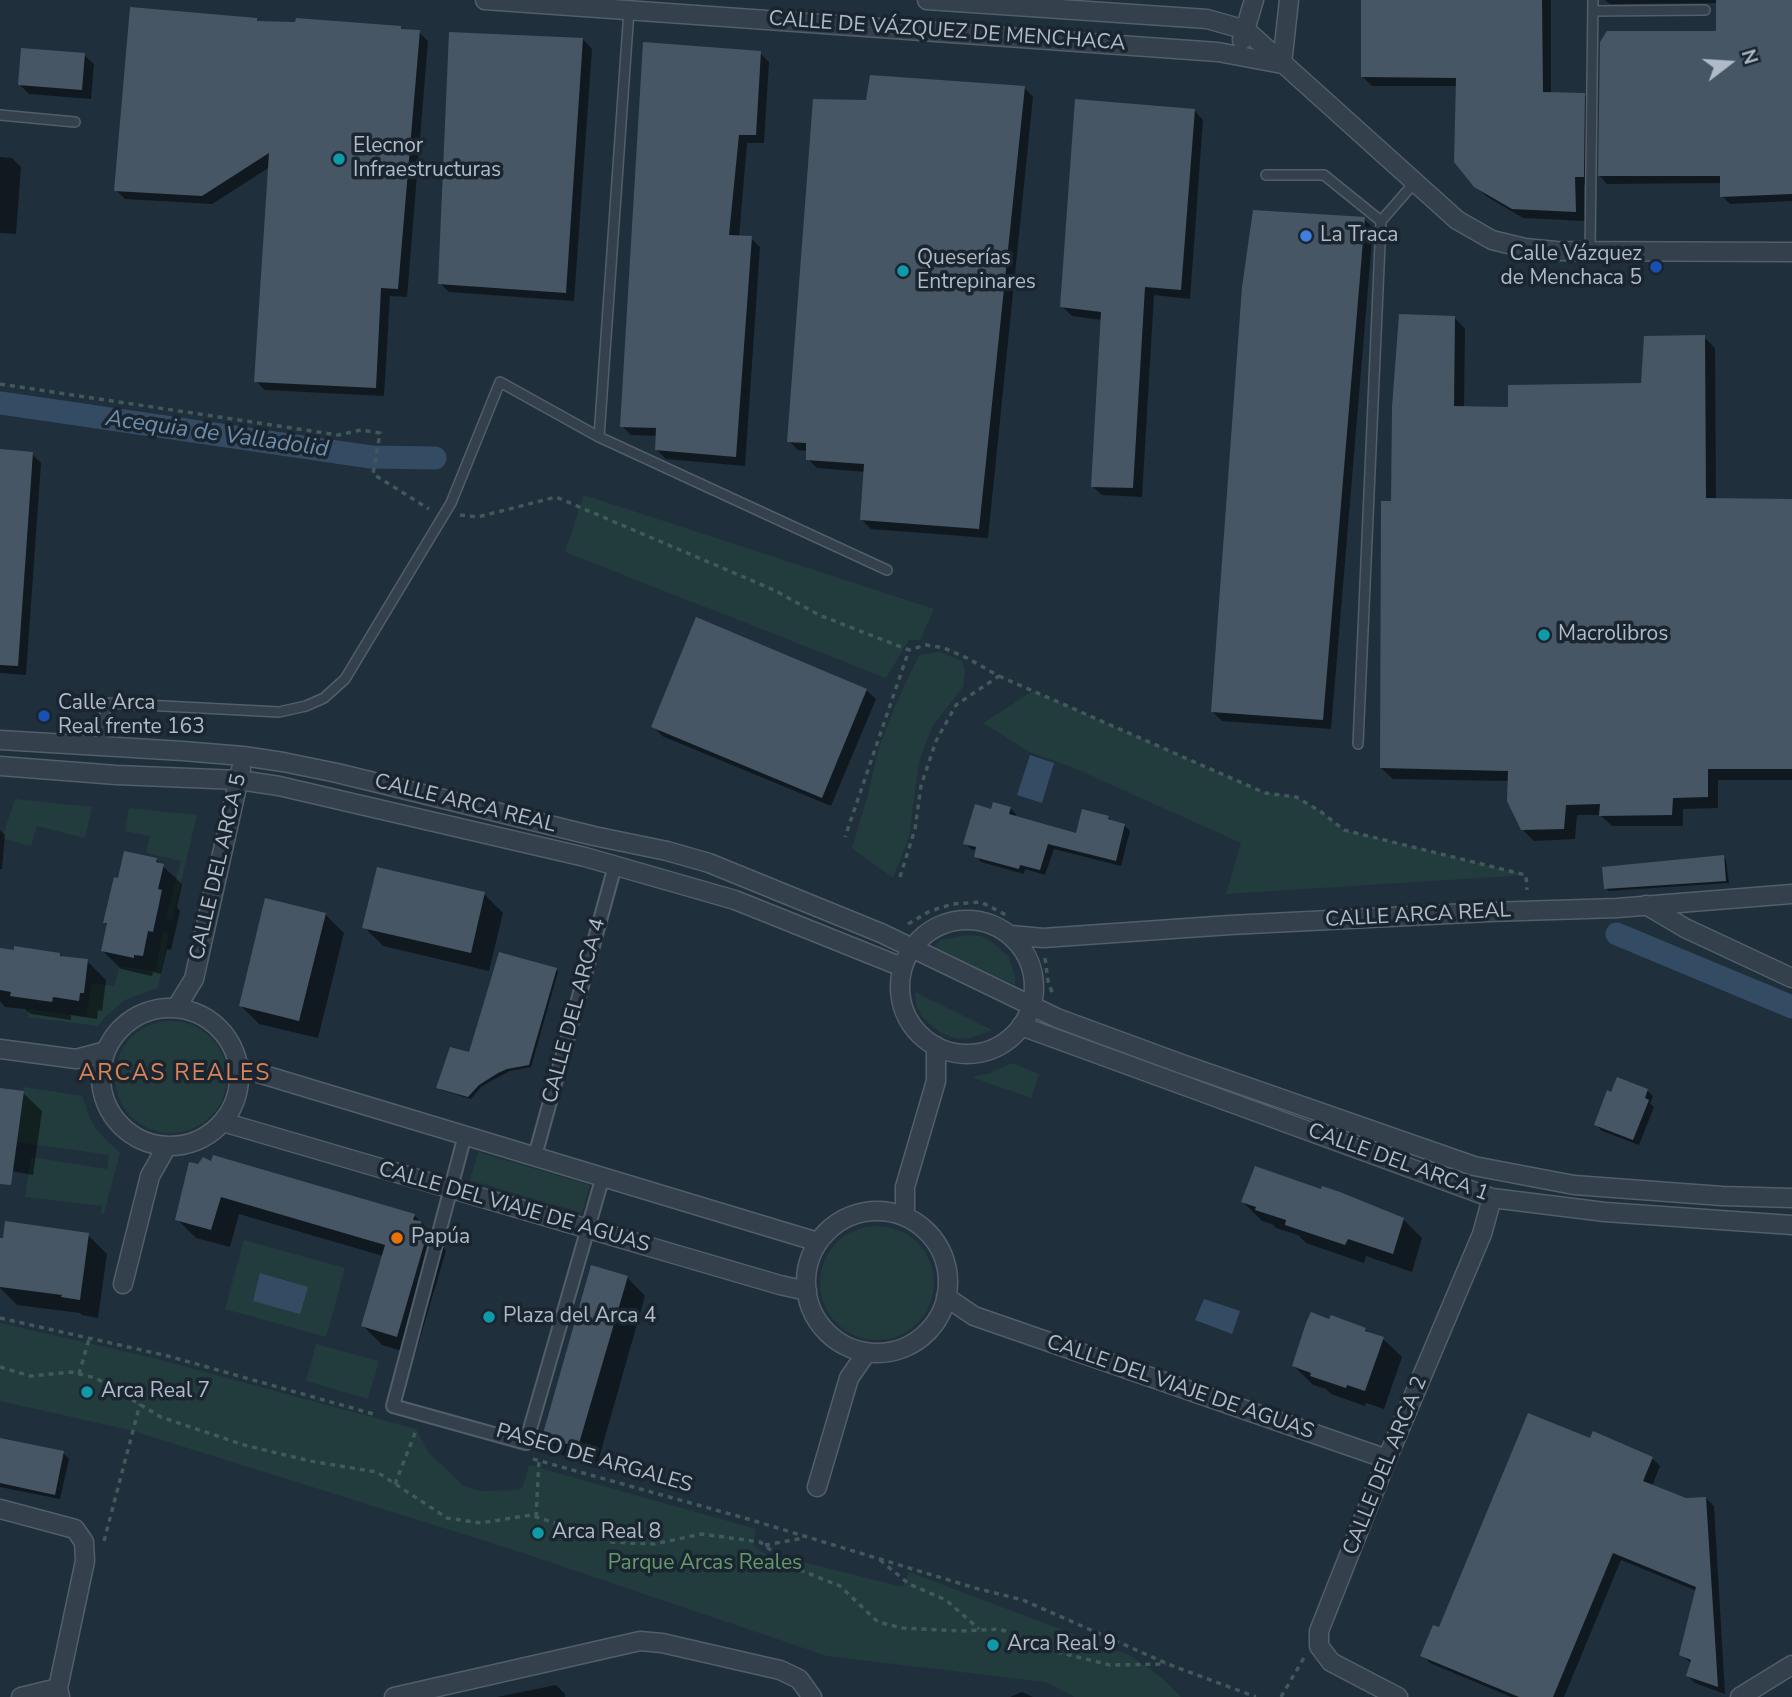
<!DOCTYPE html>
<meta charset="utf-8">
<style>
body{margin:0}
#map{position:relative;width:1792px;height:1697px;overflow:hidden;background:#202f3c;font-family:"Nunito Sans",sans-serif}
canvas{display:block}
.north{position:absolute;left:1694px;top:28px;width:70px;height:70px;-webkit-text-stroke:5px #1a2530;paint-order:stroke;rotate:73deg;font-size:19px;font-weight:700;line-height:28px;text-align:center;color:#afbbc8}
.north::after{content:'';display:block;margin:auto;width:24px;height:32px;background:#afbbc8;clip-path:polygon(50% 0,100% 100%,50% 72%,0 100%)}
</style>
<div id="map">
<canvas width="1792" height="1697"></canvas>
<div class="north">N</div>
</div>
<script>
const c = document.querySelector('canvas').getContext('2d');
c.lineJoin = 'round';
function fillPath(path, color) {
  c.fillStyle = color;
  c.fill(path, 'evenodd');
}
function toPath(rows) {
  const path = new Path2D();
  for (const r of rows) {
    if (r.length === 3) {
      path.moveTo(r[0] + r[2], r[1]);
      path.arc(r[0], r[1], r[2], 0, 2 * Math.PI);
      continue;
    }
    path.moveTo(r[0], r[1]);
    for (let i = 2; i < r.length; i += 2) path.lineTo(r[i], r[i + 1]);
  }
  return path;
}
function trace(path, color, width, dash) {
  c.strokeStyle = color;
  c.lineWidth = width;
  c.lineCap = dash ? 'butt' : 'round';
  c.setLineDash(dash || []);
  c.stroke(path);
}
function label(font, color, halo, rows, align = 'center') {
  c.font = font + ' "Nunito Sans",sans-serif';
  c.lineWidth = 7;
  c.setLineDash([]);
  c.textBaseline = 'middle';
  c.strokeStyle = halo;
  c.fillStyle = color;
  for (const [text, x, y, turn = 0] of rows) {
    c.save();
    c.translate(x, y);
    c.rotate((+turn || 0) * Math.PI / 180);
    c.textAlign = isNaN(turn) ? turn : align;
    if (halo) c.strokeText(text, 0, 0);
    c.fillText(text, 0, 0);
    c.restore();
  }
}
const green = toPath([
 [584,495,934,609,920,640,909,640,886,678,565,552],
 [939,652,962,661,965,672,963,687,932,727,919,762,909,837,893,878,852,848,867,798,878,751,895,706,919,655],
 [1033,691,1265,793,1296,797,1320,811,1344,830,1526,875,1226,894,1241,843,1074,768,1030,752,983,723],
 [15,799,92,807,85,838,37,826,31,846,2,838],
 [129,808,197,815,172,920,166,918,181,861,146,853,150,836,125,831],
 [163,932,169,933,158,988,125,1000,104,1018,98,1026,28,1017,29,1009,86,1017,92,983,114,986,120,966,155,971],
 [969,935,981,936,991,941,1009,957,1015,977,1015,985,933,948,941,940],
 [915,992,992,1030,971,1038,957,1039,941,1033,923,1018,916,1006],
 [171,1077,56],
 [1012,1063,1039,1074,1031,1098,974,1078,975,1076,987,1074],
 [24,1087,82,1096,90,1118,96,1129,106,1140,120,1153,104,1213,101,1213,102,1206,25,1197,31,1157,107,1169,109,1155,17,1142],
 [478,1152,590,1185,582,1213,470,1180],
 [877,1283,57],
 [244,1240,345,1268,326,1337,225,1309],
 [0,1323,153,1358,416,1429,429,1453,464,1486,480,1491,519,1490,523,1486,529,1465,756,1529,753,1545,790,1572,791,1559,903,1587,909,1572,1129,1655,1161,1677,1181,1697,1075,1697,1045,1682,827,1656,514,1550,133,1431,0,1401],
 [316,1344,379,1361,368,1399,306,1381]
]);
const water = toPath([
 [1030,755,1054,763,1042,803,1017,795],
 [260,1273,308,1287,300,1314,253,1301],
 [1204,1299,1240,1311,1232,1334,1195,1320]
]);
const shadow = toPath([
 [1362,0,1551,0,1551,94,1584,95,1593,104,1592,185,1584,185,1585,221,1523,218,1486,196,1476,186,1458,86,1372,86,1363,77],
 [1605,0,1792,0,1792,201,1730,204,1722,196,1722,183,1607,184,1600,176,1718,32,1718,3,1610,4],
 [256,20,259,22,400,28,403,31,419,32,428,41,407,297,390,296,384,396,265,390,256,381,270,167,212,204,125,199,116,190],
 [583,39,592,49,574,301,449,292,440,283],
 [760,53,769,62,764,143,747,143,739,237,751,238,760,247,745,466,666,459,657,450,658,436,631,435,622,426],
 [84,55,94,64,91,99,29,94,20,85],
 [1024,87,1033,97,988,538,871,529,862,520,865,472,817,468,808,459,808,451,798,450,789,441,868,102],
 [1194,110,1203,120,1190,299,1154,295,1142,497,1102,495,1092,486,1102,320,1072,316,1062,306],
 [0,157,12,158,21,167,16,234,0,233],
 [1364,219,1373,228,1331,729,1222,721,1213,712],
 [1454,317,1465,329,1464,408,1509,409,1643,385,1704,337,1715,348,1716,500,1792,500,1792,780,1718,780,1718,808,1683,809,1683,826,1612,826,1600,815,1577,815,1575,839,1534,841,1522,829,1509,781,1393,779,1381,768,1393,502],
 [0,451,32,454,41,463,26,675,0,673],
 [866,690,876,699,831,806,662,736,653,726],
 [1010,808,1016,814,1015,817,1078,835,1108,817,1113,822,1124,825,1130,831,1121,866,1054,849,1045,875,1025,869,1024,874,981,862,976,856,977,851,971,849,965,843,992,811],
 [0,830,5,835,2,869,0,869],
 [1723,857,1726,860,1729,883,1609,891,1605,888],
 [156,860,182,884,177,907,180,911,171,950,167,949,161,974,153,972,152,976,121,969,102,950,108,925,105,922,119,880],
 [484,894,503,913,489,971,383,946,364,927],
 [325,914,344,933,318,1038,259,1024,240,1005],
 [0,950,60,954,63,958,87,961,106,980,102,1011,98,1010,97,1019,71,1015,71,1020,31,1014,25,1009,5,1007,0,1001],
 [556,969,558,972,531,1067,510,1071,491,1081,481,1087,471,1099,441,1090,438,1088],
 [0,1089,23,1093,42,1111,33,1175,0,1169],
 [1647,1090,1653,1096,1650,1104,1654,1107,1639,1145,1602,1131,1596,1125],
 [212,1164,414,1215,433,1234,446,1251,415,1355,382,1345,363,1326,383,1256,239,1214,230,1247,196,1238,177,1219,199,1166],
 [1322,1191,1403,1219,1422,1238,1412,1272,1366,1256,1364,1263,1306,1243,1298,1235,1276,1228,1272,1224,1262,1221,1243,1202],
 [88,1235,107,1254,98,1318,82,1315,80,1313,17,1305,0,1288,0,1253],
 [627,1277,645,1296,597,1465,562,1455,544,1436],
 [1330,1321,1365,1329,1370,1334,1383,1339,1402,1357,1384,1409,1366,1403,1365,1406,1331,1394,1326,1389,1313,1385,1294,1366],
 [0,1440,63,1453,69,1459,60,1499,0,1487],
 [1591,1441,1652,1458,1660,1466,1652,1486,1685,1500,1706,1498,1714,1506,1725,1694,1695,1683,1688,1676,1692,1664,1681,1655,1697,1591,1621,1560,1564,1697,1511,1697,1430,1663,1422,1655,1439,1629],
 [556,1685,565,1694,565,1697,497,1697],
 [1022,1692,1033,1697,1010,1697]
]);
const canal = toPath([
 [0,403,371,457,435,458],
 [1617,934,1792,1007]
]);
const building = toPath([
 [1361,0,1542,0,1543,92,1585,93,1584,177,1575,177,1576,212,1512,209,1474,187,1454,162,1456,78,1361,77],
 [1716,0,1792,0,1792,194,1720,197,1720,176,1598,176,1600,42,1607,31,1716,31],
 [130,7,257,18,257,21,295,22,296,18,401,26,401,29,420,30,398,289,381,288,376,388,254,382,269,153,202,196,114,191],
 [449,32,583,38,566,293,438,284],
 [643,42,761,51,756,135,739,135,729,235,752,236,736,457,655,450,656,428,620,427],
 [21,48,85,53,82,90,18,85],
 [870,75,1025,86,979,529,860,520,864,464,806,460,806,443,787,442,813,99,866,100],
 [1075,99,1195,109,1181,290,1145,287,1133,488,1091,487,1101,312,1060,307],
 [1253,210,1365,217,1323,720,1211,712,1242,287],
 [1399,314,1455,316,1454,406,1508,407,1508,385,1641,383,1644,336,1705,335,1706,498,1792,499,1792,769,1708,769,1708,797,1673,798,1672,815,1599,816,1600,804,1566,805,1564,829,1521,830,1507,801,1508,771,1380,768,1381,501,1391,501,1392,407],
 [0,449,33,452,18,666,0,665],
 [696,617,867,689,822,798,651,727],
 [993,802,1011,807,1009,814,1076,833,1082,809,1109,816,1108,819,1125,824,1116,861,1048,844,1040,870,1020,865,1019,869,974,857,976,847,963,844,975,804,991,809],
 [124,851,157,858,156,862,164,864,158,889,162,890,153,932,148,931,143,956,134,955,134,958,101,951,107,923,103,923,114,877,118,878],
 [1724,855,1726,881,1604,889,1602,867],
 [377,867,485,892,471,953,362,928],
 [265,898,326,913,299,1021,239,1006],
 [14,946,60,953,60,956,88,959,84,993,80,993,79,1001,53,997,52,1002,10,996,11,992,0,990,0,948,14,950],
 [499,952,557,968,529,1065,507,1069,498,1073,479,1085,468,1097,436,1088,450,1047,469,1052],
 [1617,1077,1648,1089,1645,1098,1649,1100,1633,1140,1594,1125,1607,1090,1611,1092],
 [0,1088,24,1091,11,1185,0,1184],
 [213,1155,415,1214,413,1220,421,1221,422,1229,428,1231,397,1337,361,1326,385,1245,221,1197,211,1230,175,1220,189,1162,198,1164,203,1157,211,1161],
 [1255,1166,1321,1189,1322,1186,1340,1192,1404,1218,1393,1254,1348,1239,1345,1245,1285,1225,1286,1220,1255,1210,1256,1207,1241,1202],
 [5,1221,89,1233,80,1300,61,1297,62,1295,0,1287,0,1238,3,1238],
 [591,1265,628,1276,578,1447,542,1437],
 [1311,1312,1329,1319,1331,1315,1366,1328,1365,1331,1384,1337,1365,1391,1347,1385,1346,1388,1310,1376,1311,1373,1292,1366,1306,1323],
 [1528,1413,1590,1438,1593,1431,1653,1457,1643,1481,1686,1498,1706,1497,1718,1687,1686,1676,1691,1660,1679,1655,1696,1587,1613,1553,1553,1697,1519,1697,1420,1656,1433,1625,1439,1627],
 [0,1438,64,1451,55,1495,0,1483]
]);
const path = toPath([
 [0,384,338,435,361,430,380,433,373,474,429,509],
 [460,515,478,517,556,497,774,590,819,615,909,650,845,837],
 [999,676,1265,793,1296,797,1320,811,1344,830,1526,875,1527,890],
 [900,877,915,829,921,786,936,741,956,705,999,676,967,658,944,648,926,645,909,650],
 [908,924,930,911,953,904,981,902,1008,916],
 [1045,958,1048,981,1053,995],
 [0,1318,168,1356,377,1415],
 [0,1367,30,1376,71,1372,96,1378,161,1417,244,1445,310,1461,377,1472,447,1518,481,1523,531,1515,610,1542,654,1544,702,1534,760,1542,795,1568,840,1586,878,1622,902,1628,961,1631,1000,1629,1053,1651,1110,1665,1166,1664],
 [79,1374,89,1339],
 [533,1459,748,1519,975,1588,1023,1600,1168,1664,1256,1697],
 [395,1484,417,1428],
 [536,1517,539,1460],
 [104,1541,140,1404],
 [765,1545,804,1538],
 [880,1560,909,1584,946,1600,979,1629],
 [1281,1697,1305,1656]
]);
const service = toPath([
 [629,10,599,437,887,570],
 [1593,11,1705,10],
 [0,115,75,122],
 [1266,175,1324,175,1381,221],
 [1590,252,1593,0],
 [1358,744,1381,221,1415,182],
 [101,746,106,703,279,712,306,706,324,698,345,679,451,503,500,382,599,437]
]);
const pedestrian = toPath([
 [465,1135,393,1406,526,1443,603,1176],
 [535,1156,615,866]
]);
const minor = toPath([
 [485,0,1218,52,1282,64],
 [927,0,1207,19,1246,30,1457,220,1492,240,1525,248,1556,251,1792,252],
 [1242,40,1254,0],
 [1282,64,1289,0],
 [0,740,183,751,243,756,283,762,337,773,594,836,667,851,709,863,881,933,1057,1018,1182,1064,1474,1166,1574,1185,1722,1196,1792,1198],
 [0,766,116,775,239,780,279,786,585,857,735,900,902,967],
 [1646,905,1685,928,1792,978],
 [967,987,67],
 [1011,935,1043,938,1230,925,1489,912,1617,908,1792,894],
 [176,1008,194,979,241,769],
 [170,1077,69],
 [1021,1026,1492,1198,1605,1212,1792,1225],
 [0,1049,76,1059,106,1051],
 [238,1067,818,1242],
 [223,1122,780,1285,807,1291],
 [877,1282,71],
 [905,1216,905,1187,936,1081,936,1046],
 [123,1284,150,1176,167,1146],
 [946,1297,974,1316,1387,1459],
 [817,1487,849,1378,867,1352],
 [0,1509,75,1529,84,1542,85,1561,58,1688,60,1697],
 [21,1697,58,1688],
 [394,1697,640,1641,662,1643,780,1670,799,1679,812,1697],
 [1398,1697,1331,1662,1319,1646,1319,1631,1387,1459,1482,1234,1492,1198],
 [1740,1697,1792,1665]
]);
const markers = [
 [339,159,7,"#0f9aa8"],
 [1306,236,7,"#3f7fe0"],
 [1656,267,7,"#1a4fb4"],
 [903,271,7,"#0f9aa8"],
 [1544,635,7,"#0f9aa8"],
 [44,716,7,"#1a4fb4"],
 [397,1238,7,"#e8710a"],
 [489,1317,7,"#0f9aa8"],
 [87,1392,7,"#0f9aa8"],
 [538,1533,7,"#0f9aa8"],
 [993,1645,7,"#0f9aa8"]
];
const streetNames = [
 ["CALLE DE VÁZQUEZ DE MENCHACA",947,32,4],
 ["CALLE ARCA REAL",465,804,14],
 ["CALLE DEL ARCA 5",219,867,-77],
 ["CALLE ARCA REAL",1418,916,-3],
 ["CALLE DEL ARCA 4",575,1011,-75],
 ["CALLE DEL ARCA 1",1398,1163,20],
 ["CALLE DEL VIAJE DE AGUAS",514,1208,16],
 ["CALLE DEL VIAJE DE AGUAS",1180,1388,19],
 ["PASEO DE ARGALES",594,1459,16],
 ["CALLE DEL ARCA 2",1386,1466,-68]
];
const poiNames = [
 ["Elecnor",353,147],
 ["Infraestructuras",353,171],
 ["La Traca",1320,236],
 ["Calle Vázquez",1642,255,"right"],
 ["de Menchaca 5",1642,279,"right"],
 ["Queserías",917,259],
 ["Entrepinares",917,283],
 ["Macrolibros",1558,635],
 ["Calle Arca",58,704],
 ["Real frente 163",58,728],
 ["Papúa",411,1238],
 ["Plaza del Arca 4",503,1317],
 ["Arca Real 7",101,1392],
 ["Arca Real 8",552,1533],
 ["Arca Real 9",1007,1645]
];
const parkNames = [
 ["Parque Arcas Reales",705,1564]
];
const waterNames = [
 ["Acequia de Valladolid",217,435,8]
];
const neighbourhoodNames = [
 ["ARCAS REALES",175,1074]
];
fillPath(green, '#223c3d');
fillPath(water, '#334c64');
fillPath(shadow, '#0007');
trace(canal, '#334c64', 23);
fillPath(building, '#465665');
trace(service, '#525e6a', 12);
trace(pedestrian, '#525e6a', 16);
trace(minor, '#525e6a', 21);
trace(path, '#405959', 3.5, [5, 5]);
trace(service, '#34404c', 9);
trace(pedestrian, '#34404c', 12);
trace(minor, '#34404c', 18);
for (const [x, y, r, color] of markers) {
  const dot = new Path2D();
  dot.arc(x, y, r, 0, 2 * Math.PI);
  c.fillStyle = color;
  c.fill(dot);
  trace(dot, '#1a2530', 2.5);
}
label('21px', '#afbbc8', '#1a2530', streetNames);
label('21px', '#afbbc8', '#1a2530', poiNames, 'left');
label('21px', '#659a6c', '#1a2530', parkNames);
label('italic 23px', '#6e8fad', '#1a2530', waterNames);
c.letterSpacing = '2px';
label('23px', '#da8458', '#1a2530', neighbourhoodNames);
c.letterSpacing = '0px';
</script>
